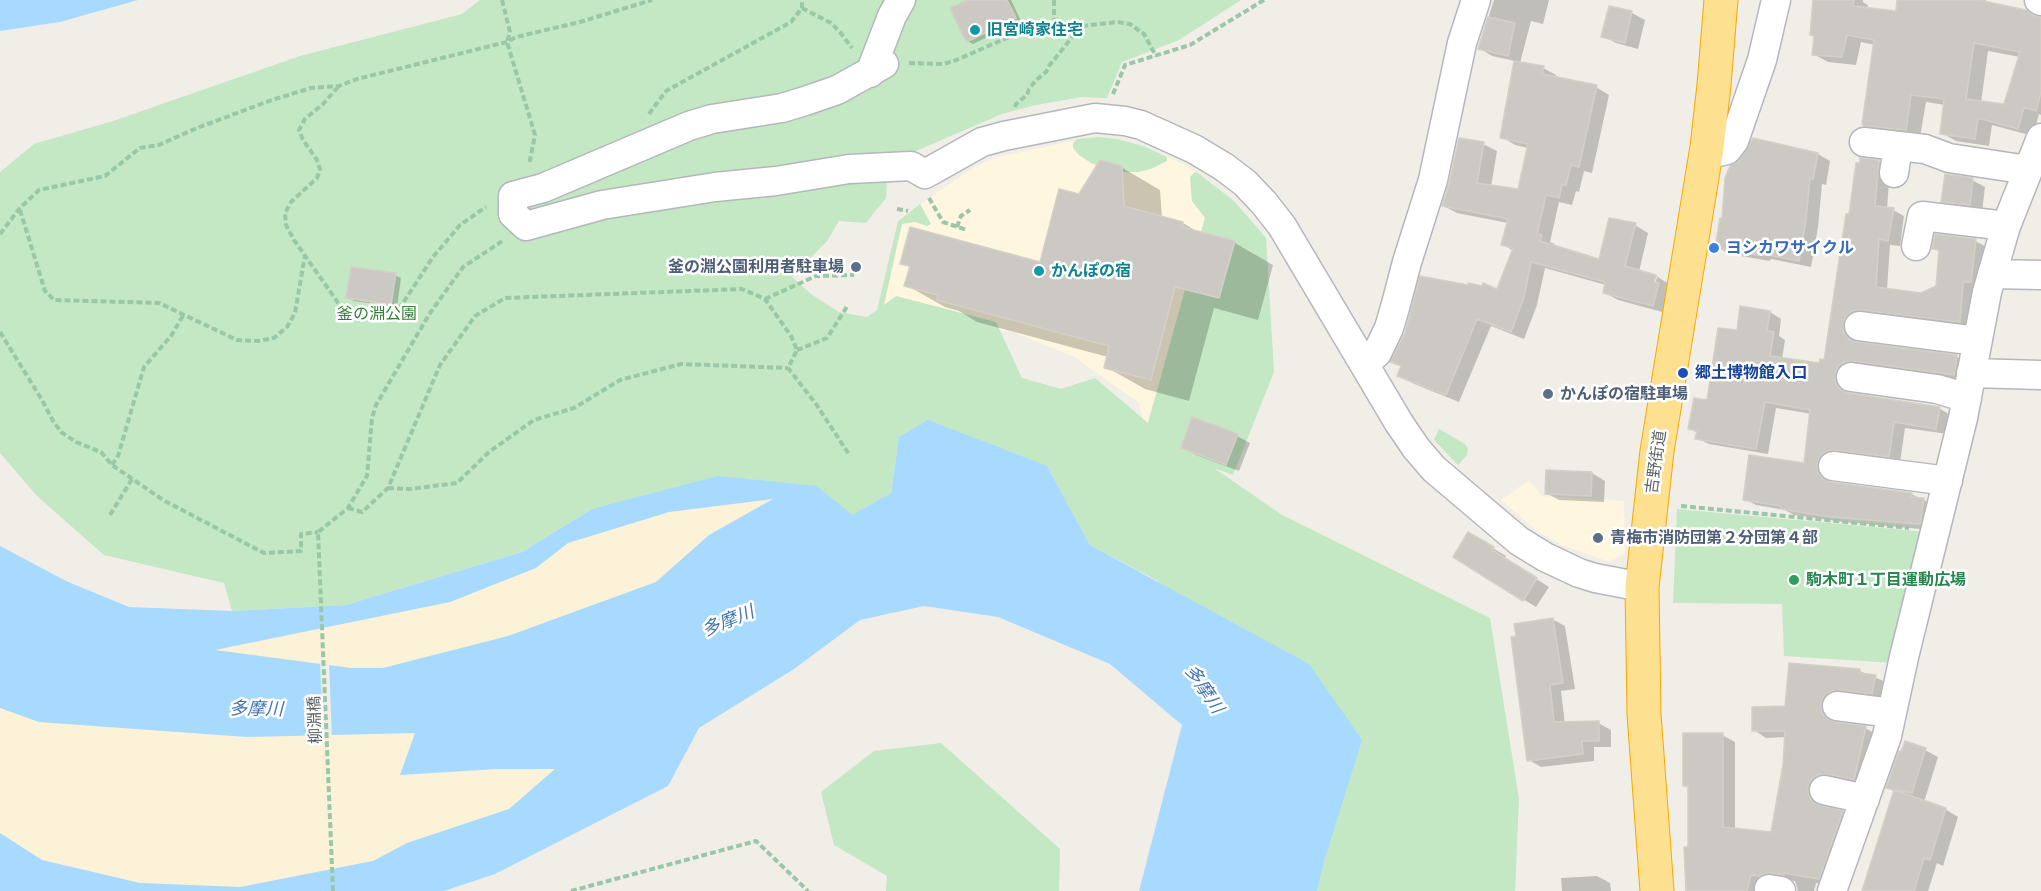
<!DOCTYPE html>
<meta charset="utf-8">
<style>
body{margin:0}
canvas{display:block;background:#f0eee7}
</style>
<canvas width="2041" height="891"></canvas>
<script>
const c = document.querySelector('canvas').getContext('2d');
c.lineJoin = 'round';
function fillPath(path, color) {
  c.fillStyle = color;
  c.fill(path, 'evenodd');
}
function toPath(rows) {
  const path = new Path2D();
  for (const r of rows) {
    path.moveTo(r[0], r[1]);
    for (let i = 2; i < r.length; i += 2) path.lineTo(r[i], r[i + 1]);
  }
  return path;
}
function trace(path, color, width, dash) {
  c.strokeStyle = color;
  c.lineWidth = width;
  c.lineCap = dash ? 'butt' : 'round';
  c.setLineDash(dash || []);
  c.stroke(path);
}
function label(font, color, halo, rows, align = 'center') {
  c.font = font + ' "Golos Text","Noto Sans JP",sans-serif';
  c.lineWidth = 5;
  c.setLineDash([]);
  c.textBaseline = 'middle';
  c.strokeStyle = halo;
  c.fillStyle = color;
  for (const [text, x, y, turn = 0] of rows) {
    c.save();
    c.translate(x, y);
    c.rotate((+turn || 0) * Math.PI / 180);
    c.textAlign = isNaN(turn) ? turn : align;
    if (halo) c.strokeText(text, 0, 0);
    c.fillText(text, 0, 0);
    c.restore();
  }
}
const commercial = toPath([
 [1099,137,1117,139,1156,152,1183,164,1214,184,1146,431,1139,403,1073,356,1013,332,876,317,898,221,903,216,973,168,998,157,1086,138],
 [1529,480,1542,496,1624,501,1625,553,1609,562,1562,545,1537,531,1501,500]
]);
const green = toPath([
 [480,0,1241,0,1179,40,1122,62,1107,98,1081,97,1036,105,1002,114,888,163,886,198,866,223,839,221,827,241,792,277,811,294,839,312,867,317,877,310,898,221,920,204,931,224,927,226,915,222,902,224,884,305,896,296,996,322,1022,378,1061,389,1095,378,1148,423,1205,218,1192,201,1190,177,1195,172,1198,173,1234,201,1266,238,1274,372,1233,475,1214,468,1282,515,1490,618,1519,799,1515,891,1317,891,1326,855,1158,581,1090,545,1047,466,899,437,891,493,851,516,817,486,592,509,522,552,346,605,232,611,224,583,104,555,37,496,0,453,0,172,34,144,113,121,300,56,462,14],
 [1099,137,1117,139,1143,146,1167,157,1167,161,1151,169,1138,172,1124,172,1108,169,1091,163,1079,155,1073,148,1073,143,1077,139],
 [1439,429,1465,444,1468,449,1467,455,1458,465,1434,440],
 [1677,509,1926,532,1894,663,1784,656,1782,604,1673,603],
 [941,743,1060,849,1059,891,886,891,887,876,834,845,821,792,874,751]
]);
const sand = toPath([
 [774,498,709,535,656,582,508,636,383,668,351,668,213,650,450,602,536,568,568,543,669,512],
 [0,708,39,722,247,737,415,733,400,775,497,769,556,769,509,809,407,843,373,861,240,887,140,883,42,860,0,833]
]);
const water = toPath([
 [0,0,138,0,60,22,0,31],
 [928,420,1047,466,1090,545,1309,664,1362,740,1326,855,1317,891,1139,891,1182,725,1110,664,998,617,924,606,860,620,794,669,699,728,668,786,495,874,444,891,0,891,0,833,42,860,140,883,240,887,373,861,407,843,509,809,555,769,497,769,400,775,415,733,247,737,39,722,0,708,0,546,66,581,129,607,232,611,346,605,522,552,592,509,718,476,817,486,852,515,891,493,899,437],
 [773,499,709,535,656,582,508,636,383,668,351,668,215,650,450,602,536,568,568,543,669,512]
]);
const pier = toPath([
 [320,661,329,662,332,738,323,738]
]);
const shadow = toPath([
 [971,0,1011,0,1021,21,973,44,967,41],
 [1494,0,1549,0,1543,24,1531,21,1520,63,1543,68,1556,75,1556,79,1596,87,1609,95,1592,173,1584,171,1579,192,1576,191,1572,205,1559,202,1550,242,1555,244,1554,246,1600,260,1635,225,1648,233,1639,272,1656,276,1669,284,1666,313,1618,300,1604,292,1606,285,1545,268,1537,305,1524,339,1491,326,1459,402,1412,383,1399,375,1402,367,1392,362,1497,291,1514,251,1503,245,1508,223,1457,213,1444,206,1483,144,1497,151,1491,187,1519,191,1528,148,1515,145,1502,137,1515,61,1492,56,1479,48],
 [1654,277,1657,277,1654,290,1651,289],
 [1813,0,1863,0,1863,2,1868,5,1867,9,1897,12,1899,0,1986,0,1986,3,2025,10,2041,19,2041,115,2039,114,2033,136,1992,125,1989,146,1956,141,1942,133,1945,105,1926,102,1920,137,1880,133,1865,125,1875,45,1861,42,1856,65,1828,62,1813,54,1815,36],
 [1988,51,2020,57,2005,106,1981,103],
 [1632,13,1645,20,1638,49,1616,43,1603,36],
 [1818,154,1830,161,1826,185,1822,184,1818,227,1811,267,1771,259,1770,261,1729,254,1717,247],
 [1879,162,1890,168,1887,209,1893,210,1904,216,1900,246,1890,245,1887,290,1921,294,1938,287,1940,252,1934,248,1975,241,1987,247,1971,328,1854,330,1855,340,1858,344,1957,357,1968,363,1966,381,1866,366,1846,382,1847,392,1850,395,1939,408,1950,415,1948,434,1905,428,1900,462,1828,472,1829,480,1832,484,1911,494,1924,500,1935,507,1931,530,1844,522,1794,515,1785,510,1756,505,1744,499,1806,465,1812,414,1776,408,1768,454,1709,444,1697,438,1698,433,1690,429,1709,402,1738,332,1770,312,1781,319,1779,336,1785,340,1782,359,1821,365,1826,361,1850,216],
 [1121,167,1160,190,1162,218,1183,223,1200,233,1235,243,1273,265,1258,320,1214,308,1189,401,1145,389,1106,367,1108,357,977,322,959,311,945,307,906,285,911,268,902,263,1041,264,1079,196],
 [1972,180,1985,187,1982,212,1956,208,1943,201],
 [395,275,401,278,397,307,354,301,348,297],
 [1237,436,1250,443,1239,471,1196,455,1183,447],
 [1592,473,1605,481,1604,502,1559,500,1546,493],
 [1469,534,1506,556,1504,559,1549,587,1536,607,1523,599],
 [1552,619,1565,626,1575,689,1561,691,1565,724,1598,723,1611,730,1611,747,1594,747,1594,761,1541,767,1529,760],
 [1860,671,1888,683,1884,700,1833,711,1836,723,1865,728,1878,735,1867,786,1820,793,1823,807,1842,812,1855,820,1831,885,1816,883,1814,891,1798,891,1795,881,1777,880,1766,891,1688,891,1689,788,1685,786,1722,735,1735,742,1735,830,1772,834,1784,765,1786,737,1766,738,1754,730,1786,707],
 [1925,750,1938,757,1924,802,1945,809,1958,817,1943,866,1937,863,1928,891,1863,891,1895,792,1888,788],
 [1597,876,1610,883,1611,891,1562,891,1561,878]
]);
const building = toPath([
 [967,0,1007,0,1016,18,966,42,950,8,967,0],
 [1813,0,1854,0,1853,6,1896,11,1897,0,1979,0,2026,10,2032,15,2041,17,2041,92,2036,111,2024,107,2018,129,1978,118,1975,139,1940,134,1944,99,1911,95,1906,130,1864,126,1862,124,1874,40,1847,35,1842,57,1812,55,1814,36,1810,35,1813,0],
 [1974,43,2020,52,2004,104,1966,99,1974,43],
 [1609,6,1632,11,1625,43,1601,37,1609,6],
 [1488,17,1515,23,1508,56,1478,49,1488,17],
 [1514,61,1544,66,1542,74,1597,85,1579,167,1571,165,1566,185,1562,185,1559,198,1546,195,1537,234,1542,235,1540,241,1599,259,1609,218,1636,223,1625,266,1656,275,1654,282,1659,283,1653,306,1603,293,1605,282,1531,262,1524,297,1511,332,1477,319,1446,395,1397,376,1401,366,1390,362,1405,333,1420,276,1468,285,1468,283,1482,286,1483,283,1497,289,1513,248,1501,245,1508,219,1442,206,1449,184,1459,138,1484,142,1477,183,1518,189,1528,144,1500,138,1514,61],
 [1753,138,1818,153,1813,179,1810,178,1806,220,1799,261,1759,253,1758,255,1715,248,1720,218,1722,218,1725,178,1730,166,1740,160,1753,138],
 [1860,158,1879,160,1875,206,1894,208,1888,241,1879,239,1876,287,1921,293,1936,286,1939,250,1932,249,1935,234,1976,239,1971,282,1963,282,1960,322,1860,310,1852,311,1846,316,1843,323,1844,333,1849,339,1856,342,1957,355,1954,375,1853,361,1844,362,1838,366,1835,374,1836,384,1841,390,1848,393,1940,407,1936,429,1894,422,1889,457,1835,450,1827,451,1820,456,1817,463,1818,473,1823,479,1830,482,1912,493,1911,497,1924,498,1920,524,1831,517,1781,509,1781,506,1743,500,1749,455,1804,463,1810,410,1765,402,1756,449,1695,439,1697,431,1688,429,1694,398,1707,400,1718,328,1737,330,1740,306,1770,311,1767,331,1774,332,1770,356,1819,363,1820,359,1824,360,1846,214,1849,214,1856,163,1860,163,1860,158],
 [1100,160,1122,166,1124,206,1183,222,1182,227,1235,241,1219,298,1175,287,1151,380,1104,368,1109,346,937,300,938,295,904,286,910,266,900,264,910,227,1040,262,1059,189,1079,194,1100,160],
 [1945,174,1973,178,1970,205,1941,202,1945,174],
 [351,267,396,273,391,305,346,298,351,267],
 [1192,417,1238,434,1226,465,1181,448,1192,417],
 [1546,470,1592,472,1591,496,1545,494,1546,470],
 [1468,532,1494,547,1492,550,1537,578,1523,601,1453,557,1468,532],
 [1553,618,1563,683,1550,685,1554,722,1599,721,1599,741,1582,741,1583,754,1527,761,1511,637,1516,636,1514,624,1553,618],
 [1789,663,1860,669,1859,673,1876,675,1872,694,1839,690,1831,691,1824,696,1821,703,1822,713,1828,719,1835,722,1866,726,1854,780,1828,774,1820,774,1812,778,1808,786,1809,796,1813,803,1843,811,1819,879,1784,873,1784,875,1771,873,1759,876,1751,875,1747,891,1686,891,1684,847,1688,847,1688,786,1683,786,1683,733,1723,733,1723,827,1771,832,1783,765,1785,731,1752,731,1752,707,1785,706,1789,663],
 [1905,741,1926,748,1912,793,1886,788,1899,751,1901,752,1905,741],
 [1894,790,1946,808,1930,860,1924,858,1914,891,1862,891,1894,790]
]);
const path = toPath([
 [502,0,510,32,507,42,535,135,529,165],
 [1054,0,1054,26,1082,26,1117,22,1130,24,1144,34,1156,56],
 [802,8,831,23,840,32,852,48],
 [909,63,943,64,954,61,1009,37,1054,26],
 [338,87,323,104,305,119,299,130,303,140,317,160,320,169,317,178,291,202,285,213,286,225,294,240,341,307,359,317,381,317,401,306,433,257,460,225,486,207],
 [1113,94,1125,65,1190,45,1264,0],
 [1015,107,1016,104,1027,95,1029,89,1036,80,1046,72,1049,66,1081,26],
 [649,114,666,91,791,22,802,8,802,0],
 [929,198,943,222,967,230],
 [897,209,908,211],
 [20,210,45,291,54,300,159,303,237,340,258,341,274,338,287,327,295,313,305,255],
 [957,227,961,216,970,210],
 [0,234,19,209,39,190,105,176,140,148,159,145,197,128,269,101,311,88,339,86,357,79,507,42,516,37,580,22,652,0],
 [765,299,816,276,854,275],
 [0,332,42,400,53,421,61,432,76,442,101,452,112,465,163,500,264,553,301,551,301,534,318,532],
 [797,350,827,338,848,305],
 [112,465,118,456,144,367,171,336,184,314],
 [388,488,410,489,457,483,489,452,534,420,574,408,620,380,681,364,788,368],
 [1681,506,1909,528],
 [348,508,362,512,388,488,440,365,475,316,505,298,742,289,765,299,791,336,797,350,788,368,816,404,850,456],
 [110,515,132,479],
 [333,891,318,532,348,508,367,476,372,418,376,405,430,313,463,267,504,240],
 [571,891,756,841,808,891]
]);
const minor = toPath([
 [2039,0,2041,1],
 [884,64,837,90,805,101,782,108,712,119,689,126,543,188,513,196,513,214,526,226,602,205,715,187,776,181,849,169,911,166,925,174,982,142,1004,136,1095,118,1125,121,1141,125,1194,149,1224,167,1245,183,1264,203,1282,226,1399,423,1416,448,1434,469,1519,541,1545,557,1579,573,1595,578,1642,587],
 [870,73,892,16,901,0],
 [1864,142,1925,149,1949,158,2028,170],
 [1705,155,1727,150,1734,141,1762,60,1776,0],
 [1894,173,1898,146],
 [1916,246,1922,216,2006,226],
 [1992,274,2041,275],
 [1859,326,1977,341],
 [1364,364,1377,353,1389,328,1396,304,1407,262,1433,180,1462,43,1476,0],
 [1971,373,2041,375],
 [1851,377,1937,389,1967,398],
 [1833,466,1948,481],
 [1837,706,1892,713],
 [1824,790,1865,799],
 [1769,889,1781,891],
 [1832,891,1887,736,1904,657,1963,418,1987,292,2006,226,2041,138]
]);
const highway = toPath([
 [1657,891,1644,714,1642,587,1657,451,1707,147,1714,85,1721,0]
]);
const markers = [
 [975,30,6,"#0f9aa8"],
 [1714,248,6,"#3f7fe0"],
 [856,267,6,"#5c6f8a"],
 [1039,271,6,"#0f9aa8"],
 [1683,373,6,"#1a4fb4"],
 [1548,394,6,"#5c6f8a"],
 [1598,538,6,"#5c6f8a"],
 [1794,580,6,"#2e9e5b"]
];
const cultureNames = [
 ["旧宮崎家住宅",987,30],
 ["かんぽの宿",1051,271]
];
const shopNames = [
 ["ヨシカワサイクル",1726,248]
];
const serviceNames = [
 ["釜の淵公園利用者駐車場",844,267,"right"],
 ["かんぽの宿駐車場",1560,394],
 ["青梅市消防団第２分団第４部",1610,538]
];
const parkNames = [
 ["釜の淵公園",377,314]
];
const transitNames = [
 ["郷土博物館入口",1695,373]
];
const streetNames = [
 ["吉野街道",1656,462,-82],
 ["柳淵橋",315,720,-92]
];
const leisureNames = [
 ["駒木町１丁目運動広場",1806,580]
];
const waterNames = [
 ["多摩川",728,621,-22],
 ["多摩川",1204,689,56],
 ["多摩川",256,709,1]
];
fillPath(commercial, '#fef6de');
fillPath(green, '#c3e8c3');
fillPath(sand, '#fbf2d7');
fillPath(water, '#a8daff');
fillPath(pier, '#f0eee7');
fillPath(shadow, '#0003');
fillPath(building, '#ccc9c4');
trace(building, '#d5d0c5', 1.5);
trace(minor, '#b4b7bb', 31);
trace(highway, '#f7a800', 35);
trace(path, '#9ac7a7', 4, [6, 3]);
trace(minor, '#fff', 28);
trace(highway, '#fee190', 33);
for (const [x, y, r, color] of markers) {
  const dot = new Path2D();
  dot.arc(x, y, r, 0, 2 * Math.PI);
  c.fillStyle = color;
  c.fill(dot);
  trace(dot, '#fff', 2);
}
label('bold 16px', '#0d838f', '#fff', cultureNames, 'left');
label('bold 16px', '#366cbe', '#fff', shopNames, 'left');
label('bold 16px', '#4e5e75', '#fff', serviceNames, 'left');
label('16px', '#338136', '#fff', parkNames);
label('bold 16px', '#164399', '#fff', transitNames, 'left');
label('16px', '#5e6267', '#fff', streetNames);
label('bold 16px', '#27864d', '#fff', leisureNames, 'left');
label('italic 18px', '#3f74ab', '#fff', waterNames);
</script>
